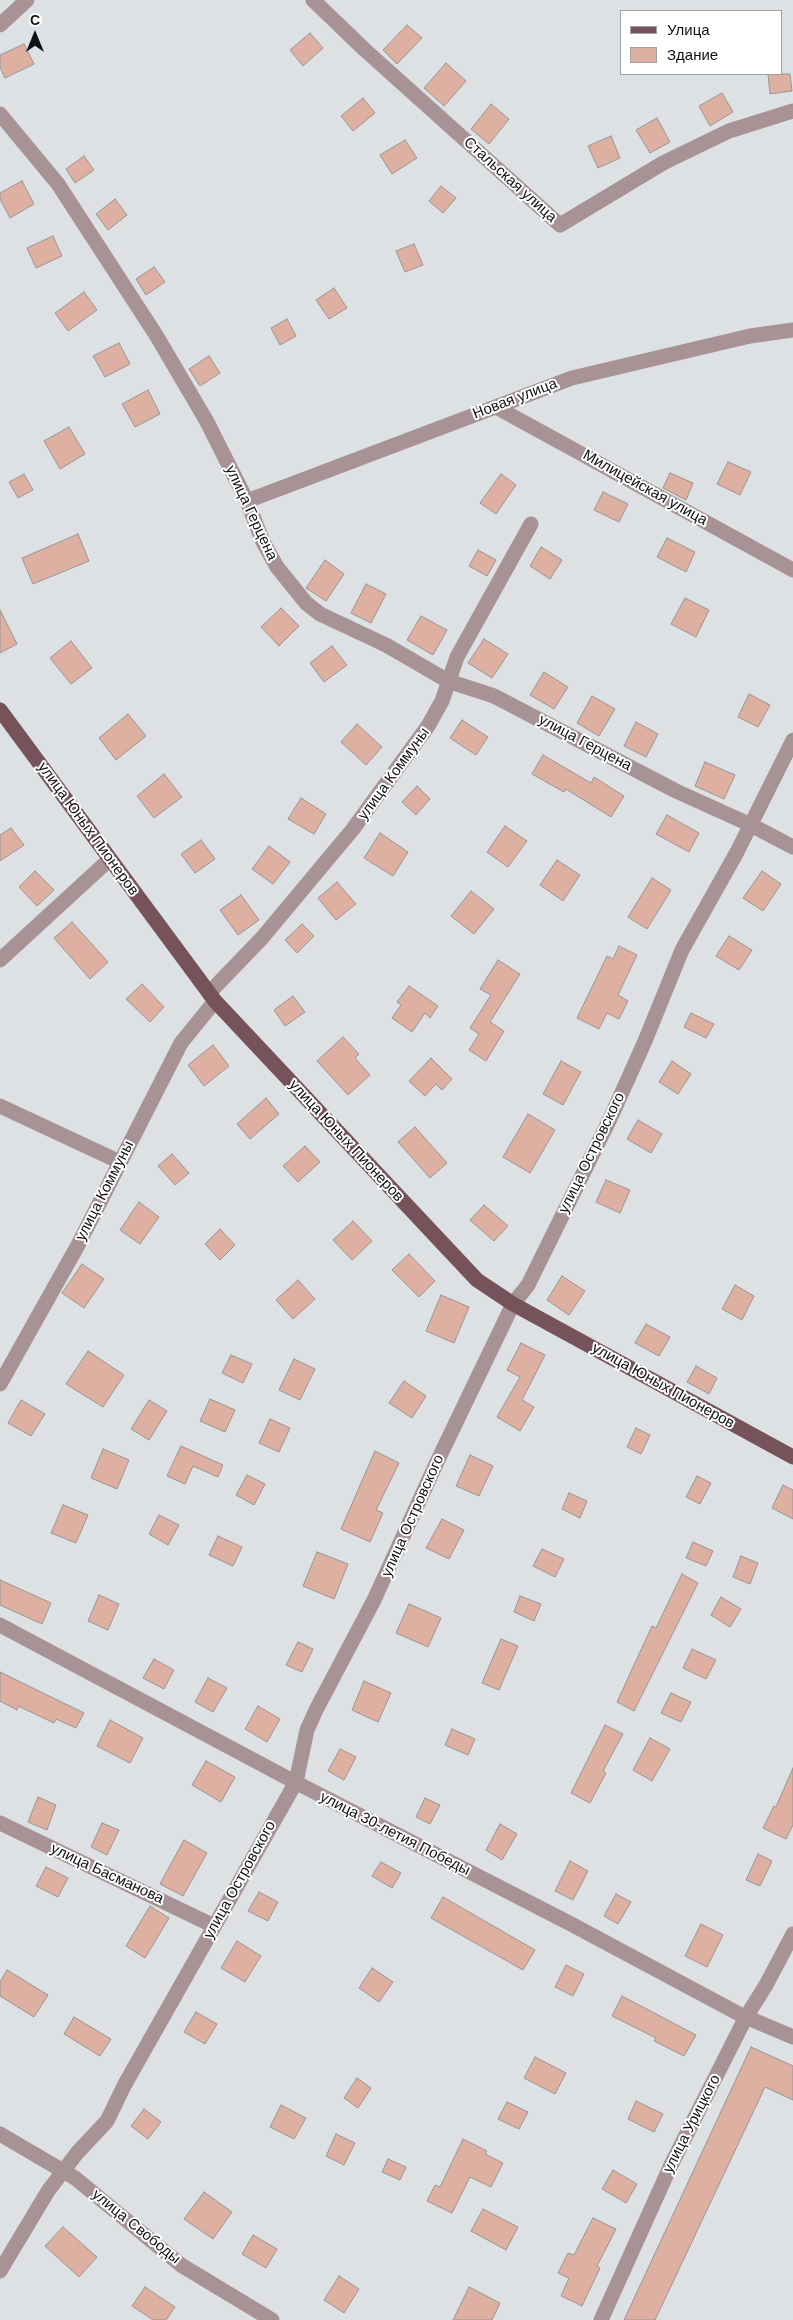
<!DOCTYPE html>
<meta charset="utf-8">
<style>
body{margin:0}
#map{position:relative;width:793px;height:2320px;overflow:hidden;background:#dee1e3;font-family:Helvetica,sans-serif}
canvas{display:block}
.legend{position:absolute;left:620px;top:10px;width:162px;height:65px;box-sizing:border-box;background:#fff;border:1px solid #9fa0a0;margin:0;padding:6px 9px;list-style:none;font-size:15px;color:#101112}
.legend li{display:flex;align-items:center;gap:10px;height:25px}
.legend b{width:25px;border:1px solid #9fa0a0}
.north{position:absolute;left:10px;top:10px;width:50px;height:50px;-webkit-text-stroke:4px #fff;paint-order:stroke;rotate:0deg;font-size:14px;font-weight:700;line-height:20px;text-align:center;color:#101112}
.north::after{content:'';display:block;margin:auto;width:18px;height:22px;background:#101112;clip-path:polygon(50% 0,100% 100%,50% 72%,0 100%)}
</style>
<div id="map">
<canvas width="793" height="2320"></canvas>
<ul class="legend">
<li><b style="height:6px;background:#76525a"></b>Улица</li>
<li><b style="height:14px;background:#deb0a1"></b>Здание</li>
</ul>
<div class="north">С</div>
</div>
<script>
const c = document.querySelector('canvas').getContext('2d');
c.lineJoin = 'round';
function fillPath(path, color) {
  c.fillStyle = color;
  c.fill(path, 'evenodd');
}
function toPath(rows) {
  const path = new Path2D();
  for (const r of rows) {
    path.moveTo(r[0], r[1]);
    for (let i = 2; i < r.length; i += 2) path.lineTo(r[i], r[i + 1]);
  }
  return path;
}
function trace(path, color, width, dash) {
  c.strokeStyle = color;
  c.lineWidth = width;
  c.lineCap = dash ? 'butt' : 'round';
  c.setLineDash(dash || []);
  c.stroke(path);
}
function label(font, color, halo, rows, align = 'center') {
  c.font = font + ' Helvetica,sans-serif';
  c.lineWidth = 4;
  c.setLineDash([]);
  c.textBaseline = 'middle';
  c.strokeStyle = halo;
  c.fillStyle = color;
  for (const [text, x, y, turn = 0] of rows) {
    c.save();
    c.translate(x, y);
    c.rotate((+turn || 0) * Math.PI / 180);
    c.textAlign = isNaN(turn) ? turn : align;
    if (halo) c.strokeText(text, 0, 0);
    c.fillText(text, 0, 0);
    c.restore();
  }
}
const building = toPath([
 [407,25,422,38,397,64,383,50,407,25],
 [310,33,323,48,303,66,290,50,310,33],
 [24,44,34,64,5,78,0,67,0,55,24,44],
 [446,63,466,81,444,106,424,88,446,63],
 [768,74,790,74,792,91,770,94,768,74],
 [722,93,733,112,710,126,699,106,722,93],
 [363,98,375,113,353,131,341,116,363,98],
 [491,104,509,119,489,144,471,129,491,104],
 [657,118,670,142,650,153,636,130,657,118],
 [611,136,620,158,598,168,588,146,611,136],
 [405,140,417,158,392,174,380,155,405,140],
 [84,156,94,170,75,183,66,169,84,156],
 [22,181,34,204,10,218,0,199,0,193,22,181],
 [441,186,456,198,443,213,429,201,441,186],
 [115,199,127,215,108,230,96,214,115,199],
 [53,236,62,256,36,268,27,248,53,236],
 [414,244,423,265,405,272,396,251,414,244],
 [154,267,165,282,146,295,136,279,154,267],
 [334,288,347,308,329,319,316,300,334,288],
 [84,292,97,310,68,331,55,313,84,292],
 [287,319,296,336,280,345,271,328,287,319],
 [119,343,130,364,105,377,93,356,119,343],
 [209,356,220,373,200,386,189,369,209,356],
 [148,390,160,414,135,427,122,404,148,390],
 [69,427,85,454,60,469,44,441,69,427],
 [728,462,751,472,740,495,717,484,728,462],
 [670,473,693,483,686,500,663,488,670,473],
 [24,474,33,490,18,498,9,482,24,474],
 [501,474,516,485,496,514,480,503,501,474],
 [603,492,628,504,619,522,594,510,603,492],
 [78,534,89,561,33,584,22,558,78,534],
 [667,538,695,552,686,572,657,557,667,538],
 [541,547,562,560,550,579,530,566,541,547],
 [478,550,496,560,487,576,469,566,478,550],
 [325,560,344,574,326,601,306,588,325,560],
 [366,584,386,594,371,623,351,613,366,584],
 [685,598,709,610,696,637,671,624,685,598],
 [281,608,299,626,279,646,261,627,281,608],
 [0,610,17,644,0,653,0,610],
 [421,616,447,630,433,655,407,640,421,616],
 [484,639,508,654,492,678,468,663,484,639],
 [71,641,92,668,71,684,50,658,71,641],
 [332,646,347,665,324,682,310,663,332,646],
 [544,672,568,687,554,709,530,695,544,672],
 [749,694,770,705,758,727,738,717,749,694],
 [592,696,615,709,599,736,577,723,592,696],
 [128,714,146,736,116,760,99,738,128,714],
 [462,720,488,737,476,755,450,738,462,720],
 [636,722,658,734,646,757,624,746,636,722],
 [357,724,382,747,366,765,341,742,357,724],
 [543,755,591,783,594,777,624,796,611,817,566,789,564,792,532,774,543,755],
 [705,762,735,775,724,799,695,786,705,762],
 [164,774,182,797,154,818,137,796,164,774],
 [417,786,430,799,416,815,402,802,417,786],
 [301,798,326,814,314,834,288,819,301,798],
 [667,815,699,833,689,852,656,834,667,815],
 [505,826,527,841,508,867,487,852,505,826],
 [11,828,24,845,0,861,0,835,11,828],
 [380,833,408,852,393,876,364,858,380,833],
 [201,840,215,859,195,873,181,854,201,840],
 [269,846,290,862,273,884,252,869,269,846],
 [557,860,580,875,563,901,540,885,557,860],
 [35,871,54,890,37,906,19,887,35,871],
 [762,871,781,884,763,911,743,898,762,871],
 [652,878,671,890,647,929,628,917,652,878],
 [337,882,356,904,336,920,318,898,337,882],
 [471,891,494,909,474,934,451,916,471,891],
 [241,895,259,920,238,935,220,910,241,895],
 [72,922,108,962,90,979,54,938,72,922],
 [302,924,314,936,297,953,285,940,302,924],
 [729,936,752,950,739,970,716,956,729,936],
 [619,946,637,955,618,995,628,1001,619,1019,607,1013,599,1029,577,1018,607,956,613,959,619,946],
 [498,960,520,974,490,1022,504,1031,486,1061,469,1050,479,1034,470,1028,491,995,480,989,498,960],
 [142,984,164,1007,150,1022,126,999,142,984],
 [409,986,438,1006,430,1018,425,1013,412,1032,392,1018,401,1005,397,1002,409,986],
 [293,996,305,1012,285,1026,274,1010,293,996],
 [691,1013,714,1024,706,1038,684,1027,691,1013],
 [343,1037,359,1054,355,1058,370,1075,348,1095,317,1061,343,1037],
 [213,1045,229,1066,204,1086,188,1065,213,1045],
 [431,1058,452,1079,442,1090,436,1084,425,1096,409,1081,431,1058],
 [561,1061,581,1072,563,1105,543,1094,561,1061],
 [672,1061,691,1074,678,1094,659,1082,672,1061],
 [266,1098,279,1114,250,1139,237,1124,266,1098],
 [528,1114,555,1130,530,1173,503,1157,528,1114],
 [638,1120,662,1134,651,1153,627,1139,638,1120],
 [415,1127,447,1163,430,1178,398,1142,415,1127],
 [305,1146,320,1162,298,1182,283,1166,305,1146],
 [172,1154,189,1173,175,1185,158,1166,172,1154],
 [606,1180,630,1190,620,1213,596,1202,606,1180],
 [139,1202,159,1217,140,1244,120,1230,139,1202],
 [484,1205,508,1226,494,1241,470,1220,484,1205],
 [353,1221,372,1241,352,1260,333,1240,353,1221],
 [220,1229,235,1245,220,1260,205,1244,220,1229],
 [409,1254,435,1281,419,1297,392,1270,409,1254],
 [82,1264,104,1279,84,1308,62,1293,82,1264],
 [562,1276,585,1291,569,1315,547,1300,562,1276],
 [298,1280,315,1299,293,1319,276,1300,298,1280],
 [735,1285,754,1296,742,1320,722,1309,735,1285],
 [441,1295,469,1307,454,1343,426,1331,441,1295],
 [646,1324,670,1337,659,1356,635,1343,646,1324],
 [521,1343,545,1355,522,1400,534,1407,520,1431,497,1417,520,1377,507,1370,521,1343],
 [88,1351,124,1375,103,1407,66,1384,88,1351],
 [231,1355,252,1364,243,1383,222,1373,231,1355],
 [294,1359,315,1369,300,1400,279,1390,294,1359],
 [696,1366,717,1378,709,1394,687,1382,696,1366],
 [404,1381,426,1396,412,1418,389,1403,404,1381],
 [210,1399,235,1410,225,1432,200,1421,210,1399],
 [21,1400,45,1414,31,1436,8,1423,21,1400],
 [149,1400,167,1411,149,1440,131,1429,149,1400],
 [270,1419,290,1428,279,1452,259,1443,270,1419],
 [636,1428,650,1435,641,1454,627,1447,636,1428],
 [181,1446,223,1465,218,1477,193,1466,185,1484,167,1476,181,1446],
 [103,1449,129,1460,117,1489,91,1478,103,1449],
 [375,1451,399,1463,376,1510,383,1513,370,1542,341,1529,375,1451],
 [470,1455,493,1466,479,1496,456,1486,470,1455],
 [247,1475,265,1484,254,1505,236,1495,247,1475],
 [697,1476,711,1483,700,1504,686,1497,697,1476],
 [783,1485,793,1490,793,1519,772,1508,783,1485],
 [569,1493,587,1501,580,1518,562,1509,569,1493],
 [63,1505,88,1515,76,1543,51,1533,63,1505],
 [159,1515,179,1525,168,1545,149,1534,159,1515],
 [442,1519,464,1530,449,1559,426,1548,442,1519],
 [218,1536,242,1547,233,1566,209,1555,218,1536],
 [693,1542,713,1551,706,1566,686,1558,693,1542],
 [542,1549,564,1559,555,1577,533,1566,542,1549],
 [317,1552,348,1564,334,1599,303,1586,317,1552],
 [741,1556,758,1563,750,1584,733,1577,741,1556],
 [682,1574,698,1583,634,1711,617,1702,652,1626,656,1628,682,1574],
 [0,1580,51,1603,42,1624,0,1605,0,1580],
 [99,1595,119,1604,108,1630,88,1621,99,1595],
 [520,1596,541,1604,534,1621,514,1612,520,1596],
 [721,1597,741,1609,730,1627,711,1615,721,1597],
 [409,1604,441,1618,428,1647,396,1633,409,1604],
 [501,1639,518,1646,499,1690,482,1683,501,1639],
 [298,1642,313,1649,302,1672,286,1665,298,1642],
 [692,1649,716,1660,706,1679,683,1668,692,1649],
 [154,1659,174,1670,164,1689,143,1678,154,1659],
 [0,1672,84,1713,76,1728,56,1719,54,1723,18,1706,17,1710,0,1701,0,1672],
 [208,1678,227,1688,213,1712,195,1702,208,1678],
 [364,1681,391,1693,378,1722,352,1710,364,1681],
 [671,1693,691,1702,681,1722,661,1713,671,1693],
 [258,1706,280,1719,267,1742,245,1729,258,1706],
 [110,1720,143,1738,130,1763,97,1746,110,1720],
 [605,1725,623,1734,603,1771,606,1773,590,1803,571,1793,605,1725],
 [452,1729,475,1739,468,1755,445,1745,452,1729],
 [650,1738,670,1749,652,1781,633,1770,650,1738],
 [340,1749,356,1757,344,1780,328,1771,340,1749],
 [206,1761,235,1777,221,1802,192,1785,206,1761],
 [793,1768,793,1825,786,1839,763,1828,774,1806,776,1807,793,1768],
 [38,1797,56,1805,47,1830,28,1822,38,1797],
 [425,1798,440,1805,430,1824,416,1817,425,1798],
 [102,1823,119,1830,107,1855,91,1847,102,1823],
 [500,1824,517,1834,502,1860,486,1850,500,1824],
 [184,1840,207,1853,183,1896,160,1884,184,1840],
 [758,1854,772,1861,760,1886,746,1880,758,1854],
 [570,1861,588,1871,573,1900,555,1891,570,1861],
 [381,1862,401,1873,392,1888,372,1876,381,1862],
 [46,1867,68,1878,58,1897,36,1886,46,1867],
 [259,1892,278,1902,268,1921,248,1911,259,1892],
 [616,1894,631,1902,618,1924,604,1916,616,1894],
 [443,1897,535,1950,523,1970,431,1918,443,1897],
 [150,1906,169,1918,145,1958,126,1946,150,1906],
 [701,1924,723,1935,707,1967,685,1956,701,1924],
 [237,1941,261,1956,245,1982,221,1968,237,1941],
 [566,1965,584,1974,573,1996,555,1987,566,1965],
 [372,1968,393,1982,379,2002,359,1988,372,1968],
 [7,1970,48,1995,34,2017,0,1996,0,1982,7,1970],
 [622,1996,696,2035,684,2056,654,2041,656,2038,612,2016,622,1996],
 [196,2012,217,2024,205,2044,184,2032,196,2012],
 [74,2017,111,2039,100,2056,64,2034,74,2017],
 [751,2047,793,2066,793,2100,765,2087,655,2320,624,2320,751,2047],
 [535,2057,566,2073,555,2094,524,2078,535,2057],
 [357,2078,371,2088,358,2108,344,2098,357,2078],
 [636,2101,663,2114,654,2132,628,2119,636,2101],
 [507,2102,528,2112,519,2129,498,2119,507,2102],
 [281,2105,306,2118,294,2139,270,2127,281,2105],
 [144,2109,161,2122,148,2139,131,2126,144,2109],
 [336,2134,355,2143,344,2165,326,2156,336,2134],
 [463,2139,487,2151,485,2154,503,2163,491,2187,470,2177,452,2213,427,2201,435,2185,440,2187,463,2139],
 [388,2159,406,2167,400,2180,382,2172,388,2159],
 [613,2170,637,2184,626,2203,602,2189,613,2170],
 [204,2192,232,2212,213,2239,184,2219,204,2192],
 [483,2209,518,2227,506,2250,471,2231,483,2209],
 [593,2218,616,2229,597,2266,600,2268,582,2306,561,2296,569,2278,558,2273,568,2253,574,2255,593,2218],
 [63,2227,97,2257,79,2277,45,2246,63,2227],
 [253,2235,277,2249,266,2268,242,2254,253,2235],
 [339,2276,359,2289,344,2313,324,2300,339,2276],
 [145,2287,175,2307,166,2320,153,2320,132,2306,145,2287],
 [469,2287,500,2303,492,2320,453,2320,469,2287]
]);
const minor = toPath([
 [313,0,365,50,560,225,663,163,729,131,793,111],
 [0,25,27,0],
 [0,114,58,184,156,335,206,420,247,501,263,542,277,567,306,603,320,614,386,645,448,681,494,696,676,791,751,825,793,847],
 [496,407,793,570],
 [247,501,572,378,750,336,793,330],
 [0,960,110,859],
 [209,993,262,938,353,829,428,726,442,701,457,657,531,524],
 [0,1106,120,1162],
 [0,1384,78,1245,181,1043,215,1001],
 [0,1625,293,1781,571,1924,741,2015,793,2037],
 [0,1823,214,1926],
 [0,2134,75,2178,181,2265,272,2320],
 [0,2271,48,2191,77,2153,107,2121,125,2084,296,1782,307,1730,316,1710,374,1600,436,1464,513,1304,528,1285,610,1119,645,1041,682,950,737,852,793,740],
 [601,2320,671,2165,746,2017,766,1985,793,1934]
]);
const major = toPath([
 [0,710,215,1001,477,1280,513,1304,793,1457]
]);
const streetNames = [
 ["Стальская улица",510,180,42],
 ["Новая улица",515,399,-21],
 ["Милицейская улица",645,488,29],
 ["улица Герцена",251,513,65],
 ["улица Герцена",585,743,28],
 ["улица Коммуны",394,774,-54],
 ["улица Юных Пионеров",88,829,54],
 ["улица Юных Пионеров",346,1141,47],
 ["улица Островского",592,1153,-64],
 ["улица Коммуны",105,1191,-63],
 ["улица Юных Пионеров",663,1386,29],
 ["улица Островского",413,1516,-66],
 ["улица 30-летия Победы",395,1834,27],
 ["улица Басманова",107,1874,25],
 ["улица Островского",240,1880,-61],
 ["улица Урицкого",692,2124,-63],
 ["улица Свободы",136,2227,39]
];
fillPath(building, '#deb0a1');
trace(building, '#989493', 1);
trace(minor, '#a79296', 15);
trace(major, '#76525a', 15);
label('15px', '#101112', '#fff', streetNames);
</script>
